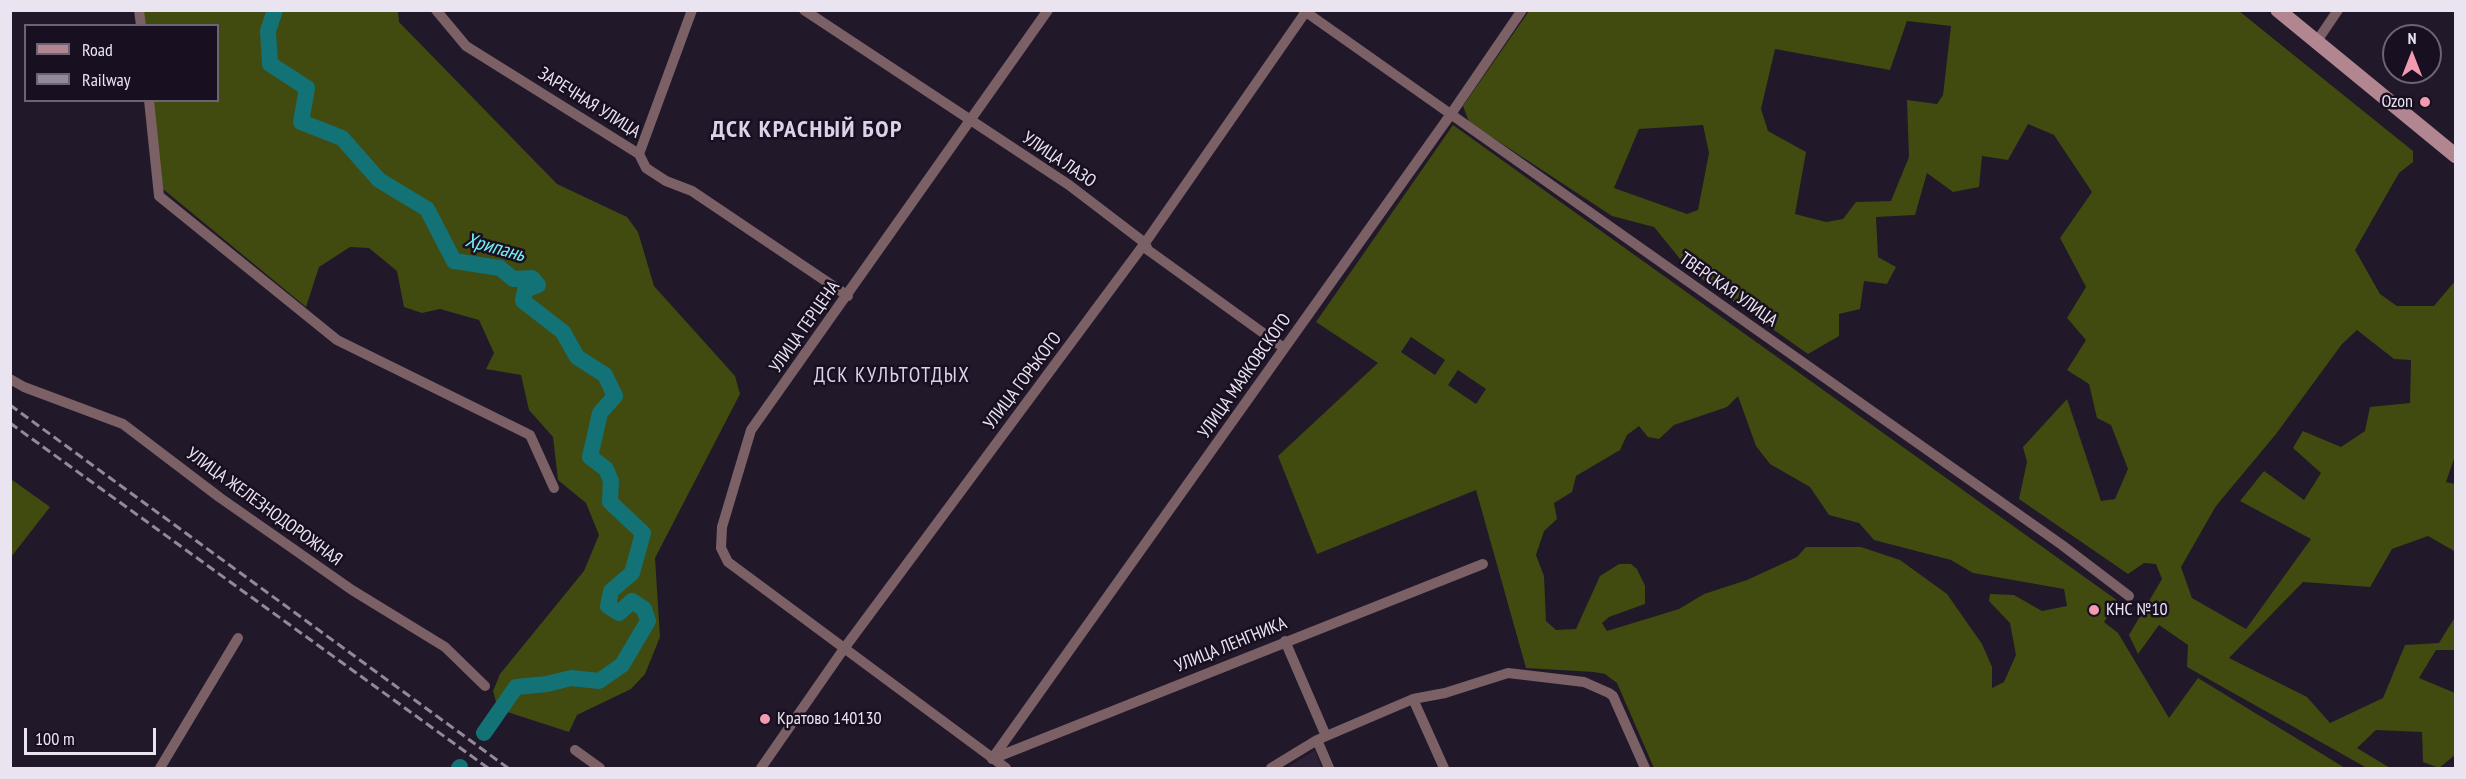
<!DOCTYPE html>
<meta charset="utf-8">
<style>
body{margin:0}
#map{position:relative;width:2466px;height:779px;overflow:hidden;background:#21182a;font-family:"PT Sans Narrow",sans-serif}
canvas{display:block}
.frame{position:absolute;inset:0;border:12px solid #eae4f0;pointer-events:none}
.legend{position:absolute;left:24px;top:24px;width:195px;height:78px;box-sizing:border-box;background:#180f20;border:2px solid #6c6473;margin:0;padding:8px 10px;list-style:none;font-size:18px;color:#eae4f0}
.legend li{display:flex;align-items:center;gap:12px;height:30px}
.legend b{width:30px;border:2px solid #6c6473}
.north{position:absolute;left:2382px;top:24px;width:60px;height:60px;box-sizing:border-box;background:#180f20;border:2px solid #6c6473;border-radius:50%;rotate:0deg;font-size:16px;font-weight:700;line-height:24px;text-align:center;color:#eae4f0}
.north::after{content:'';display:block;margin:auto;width:21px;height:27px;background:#f29aaf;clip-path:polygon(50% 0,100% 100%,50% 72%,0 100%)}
.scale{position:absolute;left:24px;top:728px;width:132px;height:27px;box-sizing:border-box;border:3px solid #eae4f0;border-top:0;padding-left:8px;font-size:18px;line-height:21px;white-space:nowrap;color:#eae4f0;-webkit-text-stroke:4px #180f20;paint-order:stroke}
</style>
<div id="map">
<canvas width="2466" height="779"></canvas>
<div class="frame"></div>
<ul class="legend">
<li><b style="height:8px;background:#b28690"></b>Road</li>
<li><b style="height:8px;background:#928a99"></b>Railway</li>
</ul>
<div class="north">N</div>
<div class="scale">100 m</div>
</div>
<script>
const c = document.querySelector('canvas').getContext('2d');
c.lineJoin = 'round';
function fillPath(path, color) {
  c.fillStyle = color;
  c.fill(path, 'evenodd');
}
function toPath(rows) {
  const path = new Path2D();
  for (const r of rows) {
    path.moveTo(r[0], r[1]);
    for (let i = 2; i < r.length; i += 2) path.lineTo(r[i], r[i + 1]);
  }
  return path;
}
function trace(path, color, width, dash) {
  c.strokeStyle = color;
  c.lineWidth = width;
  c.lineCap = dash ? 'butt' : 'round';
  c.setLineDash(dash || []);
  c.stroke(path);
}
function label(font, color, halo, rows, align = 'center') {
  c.font = font + ' "PT Sans Narrow",sans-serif';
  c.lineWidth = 5;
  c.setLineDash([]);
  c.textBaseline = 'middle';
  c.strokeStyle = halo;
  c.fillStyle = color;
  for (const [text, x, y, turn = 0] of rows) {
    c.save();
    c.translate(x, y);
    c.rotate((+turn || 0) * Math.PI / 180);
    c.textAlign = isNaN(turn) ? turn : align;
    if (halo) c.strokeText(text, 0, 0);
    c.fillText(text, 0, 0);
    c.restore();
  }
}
const built = toPath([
 [1315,751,1322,768,1286,768,1314,751]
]);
const forest = toPath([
 [143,11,398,11,399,22,557,184,627,217,638,232,654,286,735,376,740,394,655,558,660,637,645,674,631,689,577,715,569,732,498,709,493,691,500,674,584,571,599,535,586,503,558,480,553,437,529,410,521,375,486,369,494,353,479,320,440,309,422,313,404,307,397,271,369,248,350,247,319,267,306,307,163,189,152,101,218,100,218,26,145,25],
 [1529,11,2239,11,2413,151,2413,162,2399,173,2355,250,2380,294,2397,306,2434,306,2455,281,2456,453,2446,482,2455,484,2456,552,2428,536,2392,549,2370,587,2303,582,2229,658,2307,697,2330,723,2383,698,2405,645,2439,643,2455,617,2455,650,2436,650,2419,678,2455,693,2455,755,2439,768,2423,762,2422,732,2376,730,2357,748,2390,768,2367,768,2187,667,2188,645,2159,625,2138,654,2129,635,2162,579,2156,564,2144,563,2128,574,2019,499,2027,462,2023,447,2067,399,2101,501,2115,499,2128,469,2111,425,2097,418,2089,384,2067,370,2086,340,2067,318,2086,287,2060,238,2092,192,2054,135,2028,124,2008,160,1982,156,1979,187,1953,192,1927,173,1915,215,1876,217,1878,257,1896,267,1887,284,1864,281,1860,309,1839,314,1839,336,1808,354,1689,270,1654,227,1612,216,1469,122,1463,106],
 [1907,21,1951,26,1943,95,1937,104,1907,100,1909,157,1891,201,1856,202,1843,219,1826,222,1795,214,1806,152,1768,131,1761,109,1775,49,1890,70],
 [1703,125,1709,153,1698,210,1687,214,1614,188,1639,129],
 [2357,330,2394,359,2411,360,2410,403,2370,407,2365,431,2341,447,2303,431,2293,448,2321,473,2304,500,2264,471,2240,501,2311,539,2246,629,2192,598,2181,567,2216,506,2276,434,2342,344],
 [1453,125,2118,601,2104,622,2118,633,2169,718,2198,678,2345,768,1654,768,1617,683,1605,674,1594,672,1526,668,1476,490,1317,554,1278,456,1378,363,1316,322],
 [1411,337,1445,360,1435,375,1401,352],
 [1458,370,1486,389,1476,404,1448,385],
 [1738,396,1756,446,1770,464,1810,487,1829,515,1859,523,1874,540,1951,560,1973,573,2064,589,2067,606,2042,611,2014,595,1990,594,1989,601,2010,623,2016,655,2004,682,1992,688,1992,667,1982,644,1947,594,1900,560,1861,547,1806,547,1797,557,1747,580,1704,594,1679,609,1607,631,1602,623,1609,617,1645,604,1645,586,1637,569,1631,564,1619,564,1600,576,1576,629,1556,630,1546,621,1544,576,1536,555,1544,531,1557,519,1554,503,1572,492,1576,476,1620,450,1627,435,1639,426,1648,437,1659,439,1674,425,1727,407],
 [11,479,50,507,11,557]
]);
const river = toPath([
 [275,10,268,31,270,64,307,88,301,122,342,138,379,180,427,209,454,261,500,268,513,279,532,278,538,285,525,290,523,301,563,332,577,357,605,375,615,396,600,413,590,457,606,469,611,481,610,502,643,533,632,573,611,591,608,606,619,613,632,601,644,609,648,621,622,665,599,681,571,678,547,684,516,687,484,733],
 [459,768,460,767]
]);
const minor = toPath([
 [139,10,141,26],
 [436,10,466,46,639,154,646,168,666,181,692,191,848,296],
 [804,10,1069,185,1145,243,1148,250,1284,348],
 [1303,10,2062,545,2129,596],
 [2317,41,2338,10],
 [149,100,159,196,337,340,530,435,554,488],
 [639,154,692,10],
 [10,379,24,387,123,424,219,497,352,590,445,647,485,686],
 [1285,641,1326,736],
 [1413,699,1444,768],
 [1317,740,1329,768],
 [575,750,600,768],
 [992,759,1451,114,1522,10],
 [992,759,1483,564],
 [160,768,238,638],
 [761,768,843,650,1145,243,1307,10],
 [1006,768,728,562,721,548,722,527,751,430,1048,10],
 [1271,768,1317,740,1413,699,1445,693,1508,673,1584,682,1609,693,1613,696,1645,768]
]);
const secondary = toPath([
 [2278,10,2456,156]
]);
const rail = toPath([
 [10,405,508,768],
 [10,423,488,768]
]);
const markers = [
 [2425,102,6,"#f29aaf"],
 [2094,610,6,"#f29aaf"],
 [765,719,6,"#f29aaf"]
];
const poiNames = [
 ["Ozon",2413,102,"right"],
 ["КНС №10",2106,610],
 ["Кратово 140130",777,719]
];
const streetNames = [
 ["ЗАРЕЧНАЯ УЛИЦА",589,103,32],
 ["УЛИЦА ЛАЗО",1059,160,34],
 ["ТВЕРСКАЯ УЛИЦА",1728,290,35],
 ["УЛИЦА ГЕРЦЕНА",805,327,-55],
 ["УЛИЦА МАЯКОВСКОГО",1245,376,-55],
 ["УЛИЦА ГОРЬКОГО",1023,381,-53],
 ["УЛИЦА ЖЕЛЕЗНОДОРОЖНАЯ",264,507,36],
 ["УЛИЦА ЛЕНГНИКА",1231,645,-22]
];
const waterNames = [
 ["Хрипань",495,248,15]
];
const quarterNames = [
 ["ДСК КУЛЬТОТДЫХ",892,376]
];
const districtNames = [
 ["ДСК КРАСНЫЙ БОР",807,130]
];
fillPath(built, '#2c2137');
fillPath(forest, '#414a0f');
trace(river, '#137275', 16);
trace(minor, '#7b6066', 10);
trace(secondary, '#b28690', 15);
trace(rail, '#928a99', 3, [9, 4.5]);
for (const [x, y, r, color] of markers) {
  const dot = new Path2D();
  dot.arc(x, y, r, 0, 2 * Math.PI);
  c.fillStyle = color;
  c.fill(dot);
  trace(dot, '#180f20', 2);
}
label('18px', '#eae4f0', '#180f20', poiNames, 'left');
label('18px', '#eae4f0', '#180f20', streetNames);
label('italic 20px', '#74f1f5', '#180f20', waterNames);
c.letterSpacing = '1.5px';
label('21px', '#ddd2ea', '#180f20', quarterNames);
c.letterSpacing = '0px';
c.letterSpacing = '1.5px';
label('bold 24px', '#ddd2ea', '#180f20', districtNames);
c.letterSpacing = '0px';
</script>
